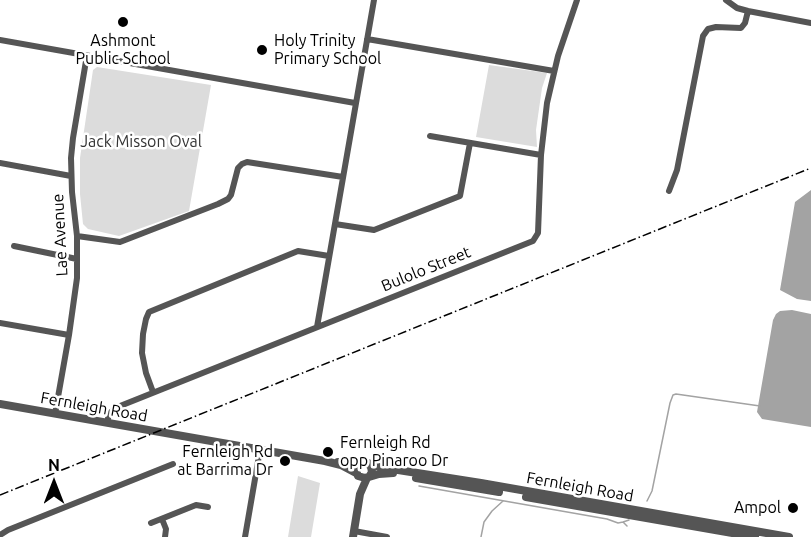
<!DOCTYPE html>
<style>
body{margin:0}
#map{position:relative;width:811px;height:537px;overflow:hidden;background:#fff;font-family:Ubuntu,sans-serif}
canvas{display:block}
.north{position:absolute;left:24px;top:453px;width:60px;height:60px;-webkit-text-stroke:4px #fff;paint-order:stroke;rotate:0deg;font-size:16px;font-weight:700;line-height:24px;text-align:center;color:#000}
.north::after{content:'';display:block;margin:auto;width:21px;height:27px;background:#000;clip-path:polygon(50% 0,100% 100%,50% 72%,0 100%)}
</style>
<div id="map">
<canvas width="811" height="537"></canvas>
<div class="north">N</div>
</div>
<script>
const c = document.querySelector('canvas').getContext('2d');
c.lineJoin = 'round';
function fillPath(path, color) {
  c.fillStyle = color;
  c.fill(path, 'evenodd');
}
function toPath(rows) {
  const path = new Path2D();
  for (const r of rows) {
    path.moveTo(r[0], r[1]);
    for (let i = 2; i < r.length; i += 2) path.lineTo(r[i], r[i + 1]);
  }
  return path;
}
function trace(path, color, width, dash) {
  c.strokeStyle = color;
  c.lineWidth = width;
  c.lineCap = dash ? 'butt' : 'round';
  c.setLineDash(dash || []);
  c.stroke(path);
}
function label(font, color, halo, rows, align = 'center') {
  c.font = font + ' Ubuntu,sans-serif';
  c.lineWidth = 5;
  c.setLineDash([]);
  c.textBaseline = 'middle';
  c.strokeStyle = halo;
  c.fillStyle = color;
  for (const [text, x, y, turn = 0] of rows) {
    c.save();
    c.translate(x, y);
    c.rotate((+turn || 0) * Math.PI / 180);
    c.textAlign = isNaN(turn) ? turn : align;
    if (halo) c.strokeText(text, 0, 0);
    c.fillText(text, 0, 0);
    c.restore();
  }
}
const green = toPath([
 [489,65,547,73,542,88,536,130,537,147,476,137],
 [97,67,211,85,189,211,119,236,88,229,83,224,80,194,80,158,93,70],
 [298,476,320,483,311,537,288,537]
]);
const water = toPath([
 [811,190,811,301,797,299,780,290,795,202],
 [792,310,811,314,811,427,762,419,757,412,773,320,776,314,780,311]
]);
const stream = toPath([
 [419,486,607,519,618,523,623,522],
 [647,501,652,491,670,403,673,395,676,394,760,406],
 [627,526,623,522,629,520],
 [481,537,484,522,492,511,503,501]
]);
const minor = toPath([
 [726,0,737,8,748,11,811,23],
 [367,39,554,71],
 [0,40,355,103],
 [430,136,541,155],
 [0,163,71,176],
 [669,191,677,170,703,36,708,29,716,27,741,28,745,23,748,11],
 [335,224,374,230,460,196,470,143],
 [77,236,120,242,218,204,228,199,231,195,238,168,242,164,247,162,343,177],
 [14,246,77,259],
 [0,323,69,335],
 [317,327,374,0],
 [153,392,146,373,142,353,143,334,146,319,149,312,298,251,329,256],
 [55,414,69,335,77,278,77,236,72,192,71,158,73,138,87,55],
 [107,423,109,414,115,408,533,241,538,233,541,155,547,103,558,56,577,0],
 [162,519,166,529,165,537],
 [151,523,196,505,208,507],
 [354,531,387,537],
 [0,535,8,530,173,464],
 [245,537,260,450]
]);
const tertiary = toPath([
 [0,404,325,461,341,465,356,473],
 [338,462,364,462,368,463,371,467,372,472,369,477,365,478,358,476,356,471,357,465,362,462],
 [368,463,379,467,481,483,789,537],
 [369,477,379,474,393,473],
 [416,478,499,492],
 [526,497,755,537],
 [353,537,360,494,367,478]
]);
const rail = toPath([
 [0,495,811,168]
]);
const markers = [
 [123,22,6,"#000"],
 [262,50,6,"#000"],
 [328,452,6,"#000"],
 [285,461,6,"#000"],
 [793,508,6,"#000"]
];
const poiNames = [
 ["Ashmont",123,41,"center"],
 ["Public School",123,59,"center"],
 ["Holy Trinity",274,41],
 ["Primary School",274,59],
 ["Fernleigh Rd",340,443],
 ["opp Pinaroo Dr",340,461],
 ["Fernleigh Rd",273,452,"right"],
 ["at Barrima Dr",273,470,"right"],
 ["Ampol",781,508,"right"]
];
const parkNames = [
 ["Jack Misson Oval",141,142]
];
const streetNames = [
 ["Lae Avenue",60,235,-93],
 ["Bulolo Street",426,269,-22],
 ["Fernleigh Road",94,407,10],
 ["Fernleigh Road",580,487,10]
];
fillPath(green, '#dcdcdc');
fillPath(water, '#a3a3a3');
trace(stream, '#a3a3a3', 1.5);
trace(minor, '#555', 6);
trace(tertiary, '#555', 8);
trace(rail, '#000', 1.5, [9, 3, 1.5, 3]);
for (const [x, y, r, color] of markers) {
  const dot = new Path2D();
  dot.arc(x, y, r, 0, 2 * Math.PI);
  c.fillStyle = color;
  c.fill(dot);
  trace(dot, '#fff', 2);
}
label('16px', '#000', '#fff', poiNames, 'left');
label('16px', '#333', '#fff', parkNames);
label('16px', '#000', '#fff', streetNames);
</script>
